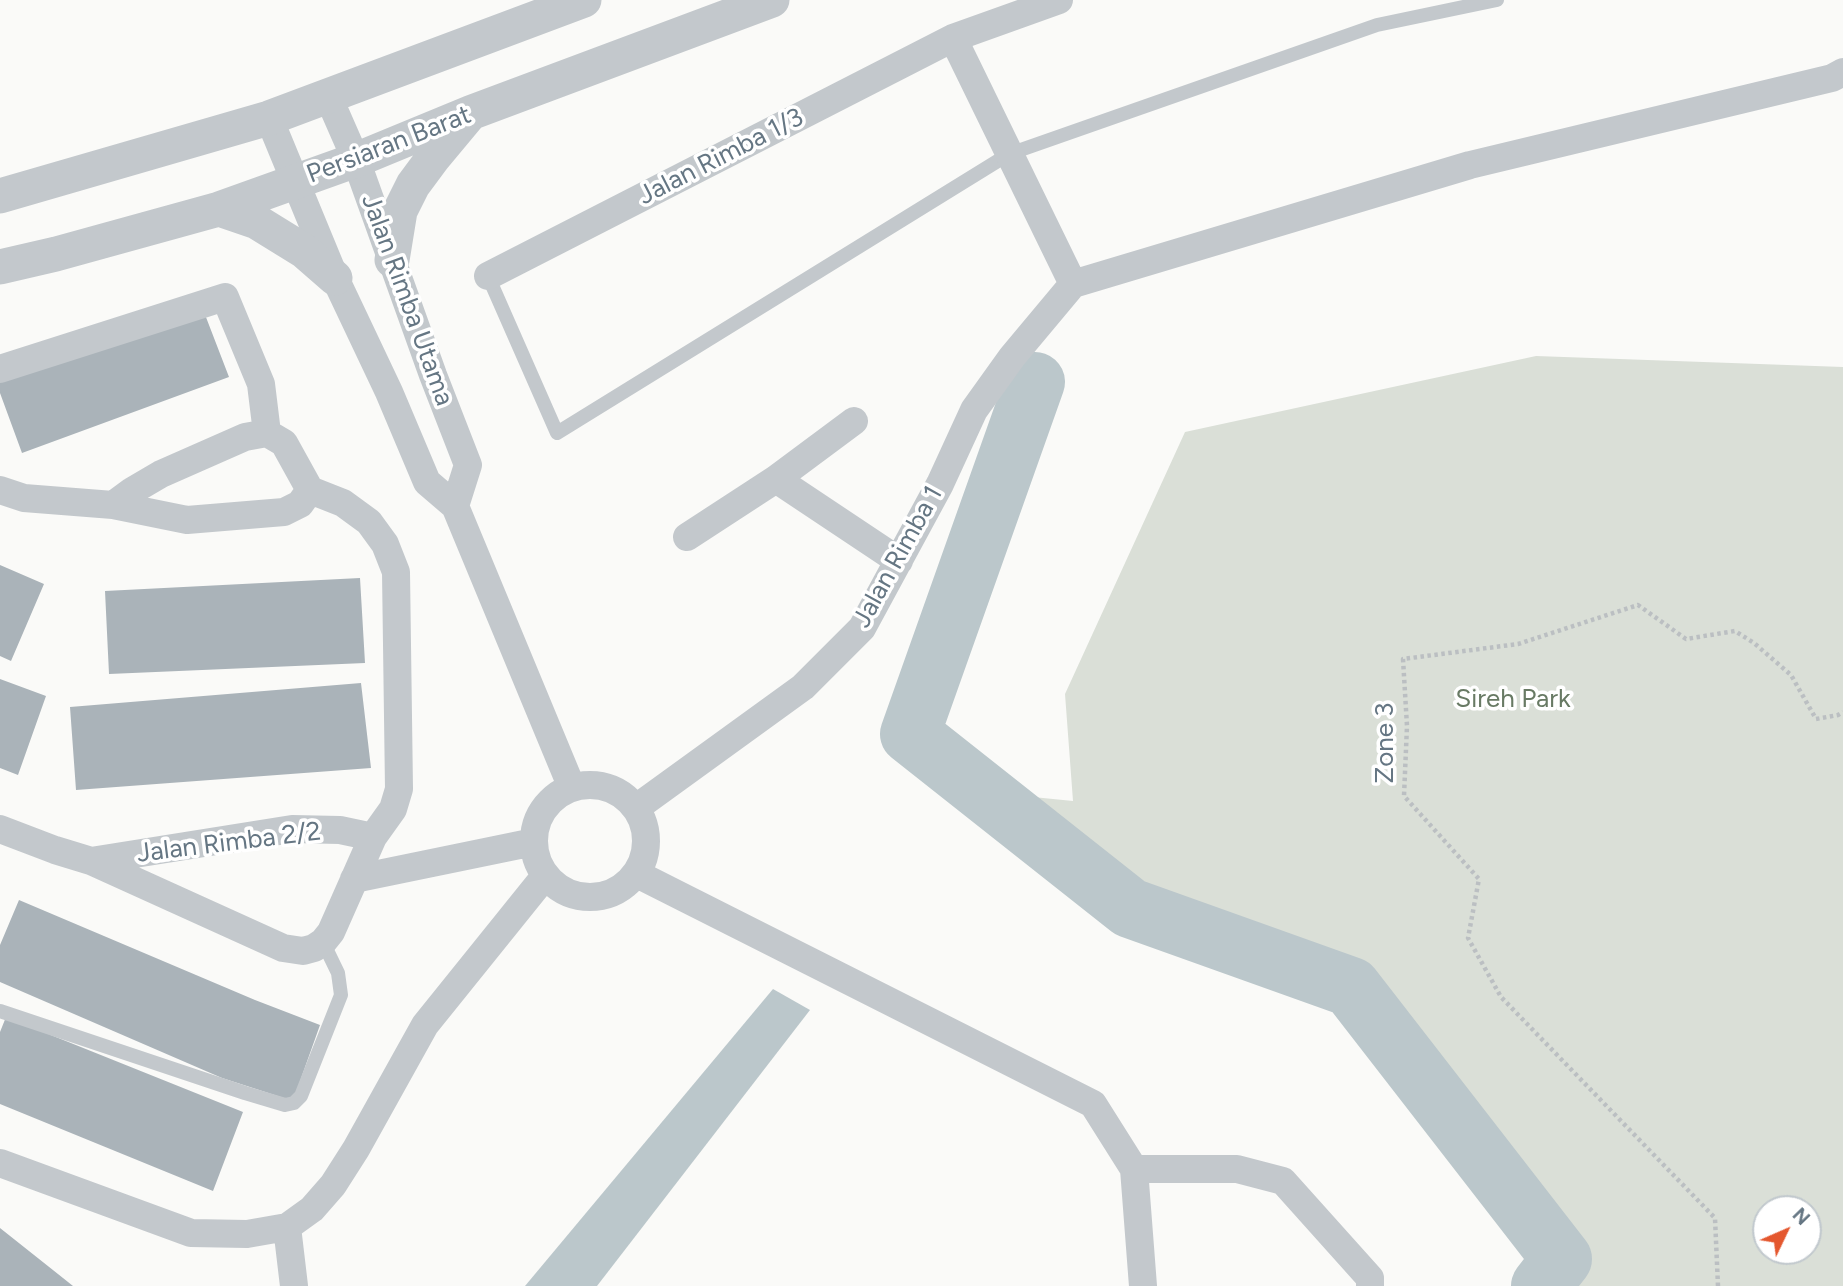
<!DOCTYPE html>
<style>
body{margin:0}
#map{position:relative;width:1843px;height:1286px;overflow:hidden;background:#fafaf8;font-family:Figtree,sans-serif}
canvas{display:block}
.north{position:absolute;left:1752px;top:1195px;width:70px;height:70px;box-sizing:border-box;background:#fff;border:2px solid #c1c8cd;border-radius:50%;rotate:46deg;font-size:19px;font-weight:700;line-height:28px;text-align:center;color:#657683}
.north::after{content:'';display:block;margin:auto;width:24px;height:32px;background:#e4572e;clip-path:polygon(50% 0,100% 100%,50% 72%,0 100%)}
</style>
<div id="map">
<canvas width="1843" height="1286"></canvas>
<div class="north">N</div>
</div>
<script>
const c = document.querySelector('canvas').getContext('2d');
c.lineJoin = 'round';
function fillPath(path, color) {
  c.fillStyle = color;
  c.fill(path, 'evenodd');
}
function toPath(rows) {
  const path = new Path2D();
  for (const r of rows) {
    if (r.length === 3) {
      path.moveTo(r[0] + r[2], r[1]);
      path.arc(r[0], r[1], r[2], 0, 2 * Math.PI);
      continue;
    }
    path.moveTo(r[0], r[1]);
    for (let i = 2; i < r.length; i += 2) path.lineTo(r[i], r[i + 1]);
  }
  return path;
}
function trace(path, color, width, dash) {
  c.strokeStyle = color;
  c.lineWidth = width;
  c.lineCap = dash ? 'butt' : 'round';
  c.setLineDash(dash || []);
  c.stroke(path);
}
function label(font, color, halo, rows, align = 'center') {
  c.font = font + ' Figtree,sans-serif';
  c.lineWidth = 7;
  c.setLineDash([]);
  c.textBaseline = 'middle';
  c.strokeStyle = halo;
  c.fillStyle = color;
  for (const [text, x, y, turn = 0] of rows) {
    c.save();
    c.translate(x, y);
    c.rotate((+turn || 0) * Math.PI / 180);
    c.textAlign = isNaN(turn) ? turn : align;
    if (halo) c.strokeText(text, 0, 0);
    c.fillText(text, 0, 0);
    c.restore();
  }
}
const green = toPath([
 [1536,356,1843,367,1843,1286,1541,1286,1562,1259,1351,987,1130,908,983,792,1073,801,1065,694,1185,432],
 [1766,1209,1808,1209,1808,1251,1766,1251]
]);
const water = toPath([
 [773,989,810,1010,597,1286,525,1286]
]);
const river = toPath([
 [1035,382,910,734,1130,908,1351,987,1562,1259,1541,1286]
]);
const building = toPath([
 [199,299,229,377,22,453,0,393,0,372],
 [0,565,44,584,11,661,0,656],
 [360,578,365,663,109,674,105,591],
 [0,679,46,696,18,775,0,768],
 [361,683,371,768,76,790,70,707],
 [19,900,255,1000,320,1025,293,1101,222,1078,0,982,0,945],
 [6,1017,243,1112,213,1191,0,1104,0,1032],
 [0,1228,63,1278,73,1286,0,1286]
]);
const path = toPath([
 [1718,1286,1715,1218,1501,997,1468,938,1479,879,1404,796,1407,726,1403,659,1518,644,1638,605,1686,639,1735,631,1754,643,1791,675,1816,719,1838,715,1843,712]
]);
const service = toPath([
 [488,276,557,433,1009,154,1377,25,1497,0],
 [0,1011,245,1093,285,1105,294,1103,301,1096,341,995,338,973,323,942]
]);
const minor = toPath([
 [953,38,1073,284],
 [328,96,356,160,433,375,468,465,455,506],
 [269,118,335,278,389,392,427,482,455,506,572,788],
 [488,276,953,38,1059,0],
 [1073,284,1470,165,1832,78,1843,72],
 [0,369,225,297,261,384,267,433],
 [776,479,899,561],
 [0,490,24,498,113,505,187,520,284,512,300,504,310,490],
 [310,490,343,503,369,522,385,544,396,572,399,789,393,809,373,837],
 [113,505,132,491,161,474,245,437,267,433,284,443,310,490],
 [687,537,776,479,854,421],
 [590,841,56],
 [636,808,803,687,862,628,940,484,974,410,1012,357,1073,284],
 [0,829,55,850,91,861,292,829,340,830,373,837,331,932,323,942,314,948,303,951,283,948,91,861],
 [637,874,1093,1104,1134,1169,1143,1286],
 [354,879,534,842],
 [0,1163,191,1233,247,1234,287,1227,312,1209,333,1185,356,1149,425,1025,545,876],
 [1134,1169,1237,1169,1283,1181,1370,1278,1370,1286],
 [287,1227,294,1286]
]);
const tertiary = toPath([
 [0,196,269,118,584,0],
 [219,209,257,222,304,251,335,278],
 [392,260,400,211,413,185,433,158,468,116],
 [0,267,56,254,219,209,356,160,470,113,772,0]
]);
const streetNames = [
 ["Persiaran Barat",389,145,-21],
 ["Jalan Rimba 1/3",721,157,-27],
 ["Jalan Rimba Utama",407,300,70],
 ["Jalan Rimba 1",898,557,-61],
 ["Zone 3",1385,743,-90],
 ["Jalan Rimba 2/2",229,843,-7]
];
const parkNames = [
 ["Sireh Park",1513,699]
];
fillPath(green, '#dadfd7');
fillPath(water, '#bbc7cb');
trace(river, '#bbc7cb', 60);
fillPath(building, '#aab3b9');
trace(path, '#bbbfc2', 4.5, [3.5, 3.5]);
trace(service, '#c3c8cc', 14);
trace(minor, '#c3c8cc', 28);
trace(tertiary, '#c3c8cc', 35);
label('26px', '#657683', '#fff', streetNames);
label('26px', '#687a64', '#fff', parkNames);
</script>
